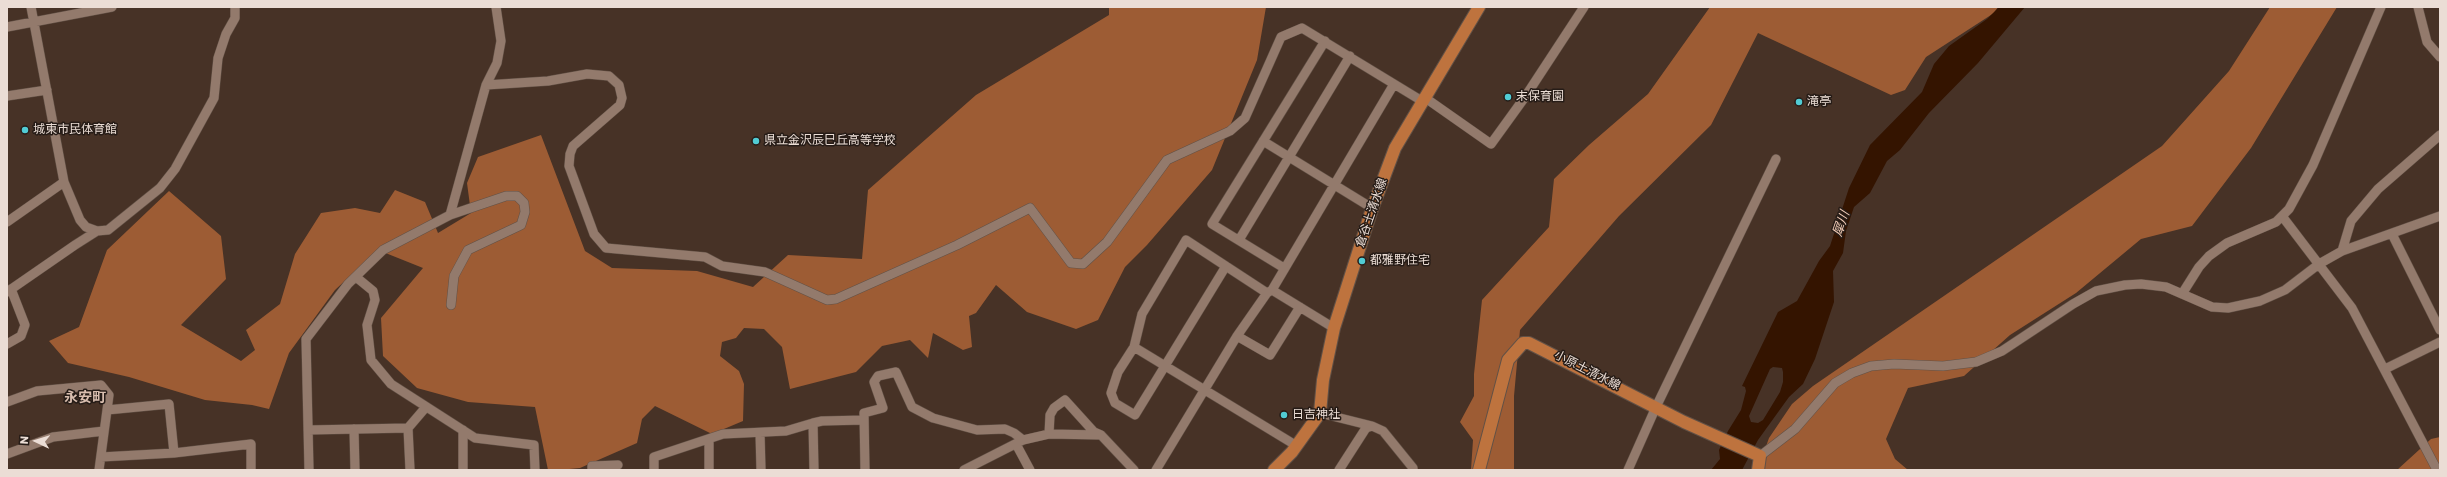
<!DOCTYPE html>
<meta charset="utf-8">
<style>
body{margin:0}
#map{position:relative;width:2447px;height:477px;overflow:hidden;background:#473226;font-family:Poppins,sans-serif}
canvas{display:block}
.frame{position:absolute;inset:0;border:8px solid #ebddd5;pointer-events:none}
.north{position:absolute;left:16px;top:421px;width:40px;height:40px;-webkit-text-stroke:3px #261c17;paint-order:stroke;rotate:274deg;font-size:11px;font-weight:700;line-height:16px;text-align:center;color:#ebddd5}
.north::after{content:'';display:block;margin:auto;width:14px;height:18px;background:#ebddd5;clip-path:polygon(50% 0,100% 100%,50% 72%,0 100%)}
</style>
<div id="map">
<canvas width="2447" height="477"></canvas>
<div class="frame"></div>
<div class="north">N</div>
</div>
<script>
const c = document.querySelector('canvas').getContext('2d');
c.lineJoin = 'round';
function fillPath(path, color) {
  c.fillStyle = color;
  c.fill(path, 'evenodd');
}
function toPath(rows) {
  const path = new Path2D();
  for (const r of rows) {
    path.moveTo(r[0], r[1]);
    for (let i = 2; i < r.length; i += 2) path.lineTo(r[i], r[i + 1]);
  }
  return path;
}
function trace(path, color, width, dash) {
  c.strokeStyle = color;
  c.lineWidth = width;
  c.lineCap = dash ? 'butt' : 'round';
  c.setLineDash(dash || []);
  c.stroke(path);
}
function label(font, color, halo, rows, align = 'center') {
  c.font = font + ' Poppins,"Noto Sans JP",sans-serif';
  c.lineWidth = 3;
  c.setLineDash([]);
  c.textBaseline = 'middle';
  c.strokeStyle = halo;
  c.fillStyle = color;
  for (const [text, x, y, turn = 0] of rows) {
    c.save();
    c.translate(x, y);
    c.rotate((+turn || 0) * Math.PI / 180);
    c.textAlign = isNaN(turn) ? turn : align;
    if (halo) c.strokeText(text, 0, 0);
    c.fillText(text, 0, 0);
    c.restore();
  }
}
const forest = toPath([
 [1109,7,1266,7,1257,60,1212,170,1147,245,1125,267,1098,320,1076,329,1027,312,996,285,976,313,969,316,972,347,963,350,933,333,928,358,910,340,882,346,856,372,790,389,782,347,764,329,744,328,736,338,722,342,720,356,739,371,744,384,743,421,712,434,655,406,642,419,637,443,580,468,559,470,548,470,535,407,468,402,417,388,383,356,381,318,423,268,378,250,335,290,289,353,269,409,252,405,205,400,129,377,68,363,49,341,79,327,107,250,169,191,221,236,226,279,181,325,241,361,255,350,246,330,280,304,295,254,321,213,355,208,380,213,395,190,425,202,438,233,471,213,467,183,478,157,541,135,585,251,612,268,697,271,753,287,788,255,862,259,868,190,976,95,1109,15],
 [1710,7,1998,7,1994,13,1926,57,1905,90,1891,95,1758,33,1711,125,1619,216,1520,330,1514,396,1514,470,1471,470,1473,440,1460,422,1474,396,1474,374,1482,300,1549,227,1554,179,1589,145,1648,94],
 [2270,7,2337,7,2251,148,2192,226,2141,239,2076,293,2010,335,1964,376,1908,388,1886,439,1895,459,1908,470,1762,470,1760,463,1769,438,1792,404,1813,386,2162,146,2229,71],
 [2440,437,2440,470,2397,470,2431,439]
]);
const water = toPath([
 [1999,7,2025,7,1978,63,1929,113,1900,150,1887,161,1870,193,1854,207,1846,231,1843,253,1833,271,1834,302,1815,359,1803,384,1789,397,1758,440,1742,470,1711,470,1720,459,1719,450,1728,431,1741,410,1746,391,1745,387,1742,386,1778,312,1797,301,1819,261,1830,246,1849,188,1870,145,1922,92,1934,64,1949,46,1987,19],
 [1773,367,1782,368,1783,372,1783,382,1780,392,1763,420,1758,423,1751,422,1749,416,1770,369]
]);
const minor = toPath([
 [31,7,64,182,80,220,86,227,97,231],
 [2418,7,2427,42,2440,57],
 [7,27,112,7],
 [486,85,548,81,587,74,609,76,619,85,622,98,620,105,573,146,570,154,569,166,594,234,606,248,705,257,722,266,765,272,827,300,836,299,957,245,1030,208,1071,263,1083,264,1107,242,1167,160,1230,131,1245,118,1281,37,1302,28,1422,101],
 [7,96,47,90],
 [1424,97,1491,144,1525,97,1584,7],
 [1263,141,1372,208],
 [450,215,486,85,497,63,501,41,496,7],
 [2282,216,2352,308,2437,470],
 [7,222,64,182],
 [2392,234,2440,330],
 [1239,240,1350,56],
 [2342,251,2351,221,2378,189,2440,135],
 [1284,268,1212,224,1325,41],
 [356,277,373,291,375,300,367,325,371,360,391,384,475,438,534,445,535,470],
 [1272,290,1334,328],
 [7,292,75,245,97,231,108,230,160,188,175,169,214,98,218,58,226,34,235,18,235,7],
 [1267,293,1186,240,1142,314,1134,347,1297,446],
 [2182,294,2199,267,2209,256,2227,243,2276,222,2289,209,2313,165,2381,7],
 [1237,336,1270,355,1300,307],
 [7,344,21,336,25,325,11,289],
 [1134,347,1118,372,1111,393,1115,403,1135,415,1226,266],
 [2385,369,2440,342],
 [7,402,37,391,101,385,109,395,99,470],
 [107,410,169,404,174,453],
 [1320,413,1372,426,1383,431,1413,468,1413,470],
 [813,423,822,421,864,420],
 [408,428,410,470],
 [354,429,355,470],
 [308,430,408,428,426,407],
 [760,433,761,470],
 [1049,434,1050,415,1054,408,1065,400,1094,432,1101,435],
 [709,440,709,470],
 [1016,444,1030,470],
 [7,454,53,437,104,431],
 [1760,456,1795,429,1835,383,1852,373,1871,366,1894,364,1943,366,1976,362,2002,351,2073,304,2096,291,2125,285,2141,284,2166,287,2212,307,2228,308,2260,301,2285,290,2319,264,2342,251,2440,216],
 [101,457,174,453,251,444,251,470],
 [309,470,306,339,348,284,383,250,450,215,506,196,517,196,524,203,525,212,521,225,468,250,454,276,451,305],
 [463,470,463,430],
 [592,470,592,466,618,465],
 [654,470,654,457,723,434,786,431,813,423,814,470],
 [865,470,864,413,883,408,874,382,878,376,896,372,912,407,933,418,977,430,1005,429,1014,433,1023,440],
 [964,470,1023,440,1049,434,1101,435,1134,470],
 [1156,470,1237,336,1267,293,1272,290,1394,84],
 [1339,470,1366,428,1372,426],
 [1628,470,1656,407,1776,159]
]);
const major = toPath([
 [1274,470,1292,452,1320,413,1323,380,1334,328,1371,212,1395,148,1479,7],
 [1479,470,1508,360,1523,343,1529,343,1684,422,1760,456,1758,470]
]);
const markers = [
 [1508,97,4,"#51ccd4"],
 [1799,102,4,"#51ccd4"],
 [25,130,4,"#51ccd4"],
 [756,141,4,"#51ccd4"],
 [1362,261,4,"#51ccd4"],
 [1284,415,4,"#51ccd4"]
];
const poiNames = [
 ["末保育園",1516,97],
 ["滝亭",1807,102],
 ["城東市民体育館",33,130],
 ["県立金沢辰巳丘高等学校",764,141],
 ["都雅野住宅",1370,261],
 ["日吉神社",1292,415]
];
const streetNames = [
 ["倉谷土清水線",1372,213,-71],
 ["小原土清水線",1587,371,27]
];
const waterNames = [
 ["犀川",1842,224,-71]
];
const quarterNames = [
 ["永安町",85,398]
];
fillPath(forest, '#9d5c34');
fillPath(water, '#341400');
trace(minor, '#625146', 10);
trace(major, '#625146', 14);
trace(minor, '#937a6c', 9);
trace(major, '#be733e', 12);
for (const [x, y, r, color] of markers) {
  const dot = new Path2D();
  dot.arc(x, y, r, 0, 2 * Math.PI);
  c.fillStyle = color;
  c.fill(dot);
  trace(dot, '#261c17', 1.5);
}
label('12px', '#ebddd5', '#261c17', poiNames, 'left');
label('12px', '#ebddd5', '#261c17', streetNames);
label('italic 13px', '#f6cfb9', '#261c17', waterNames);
label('bold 14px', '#d9beaf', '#261c17', quarterNames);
</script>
